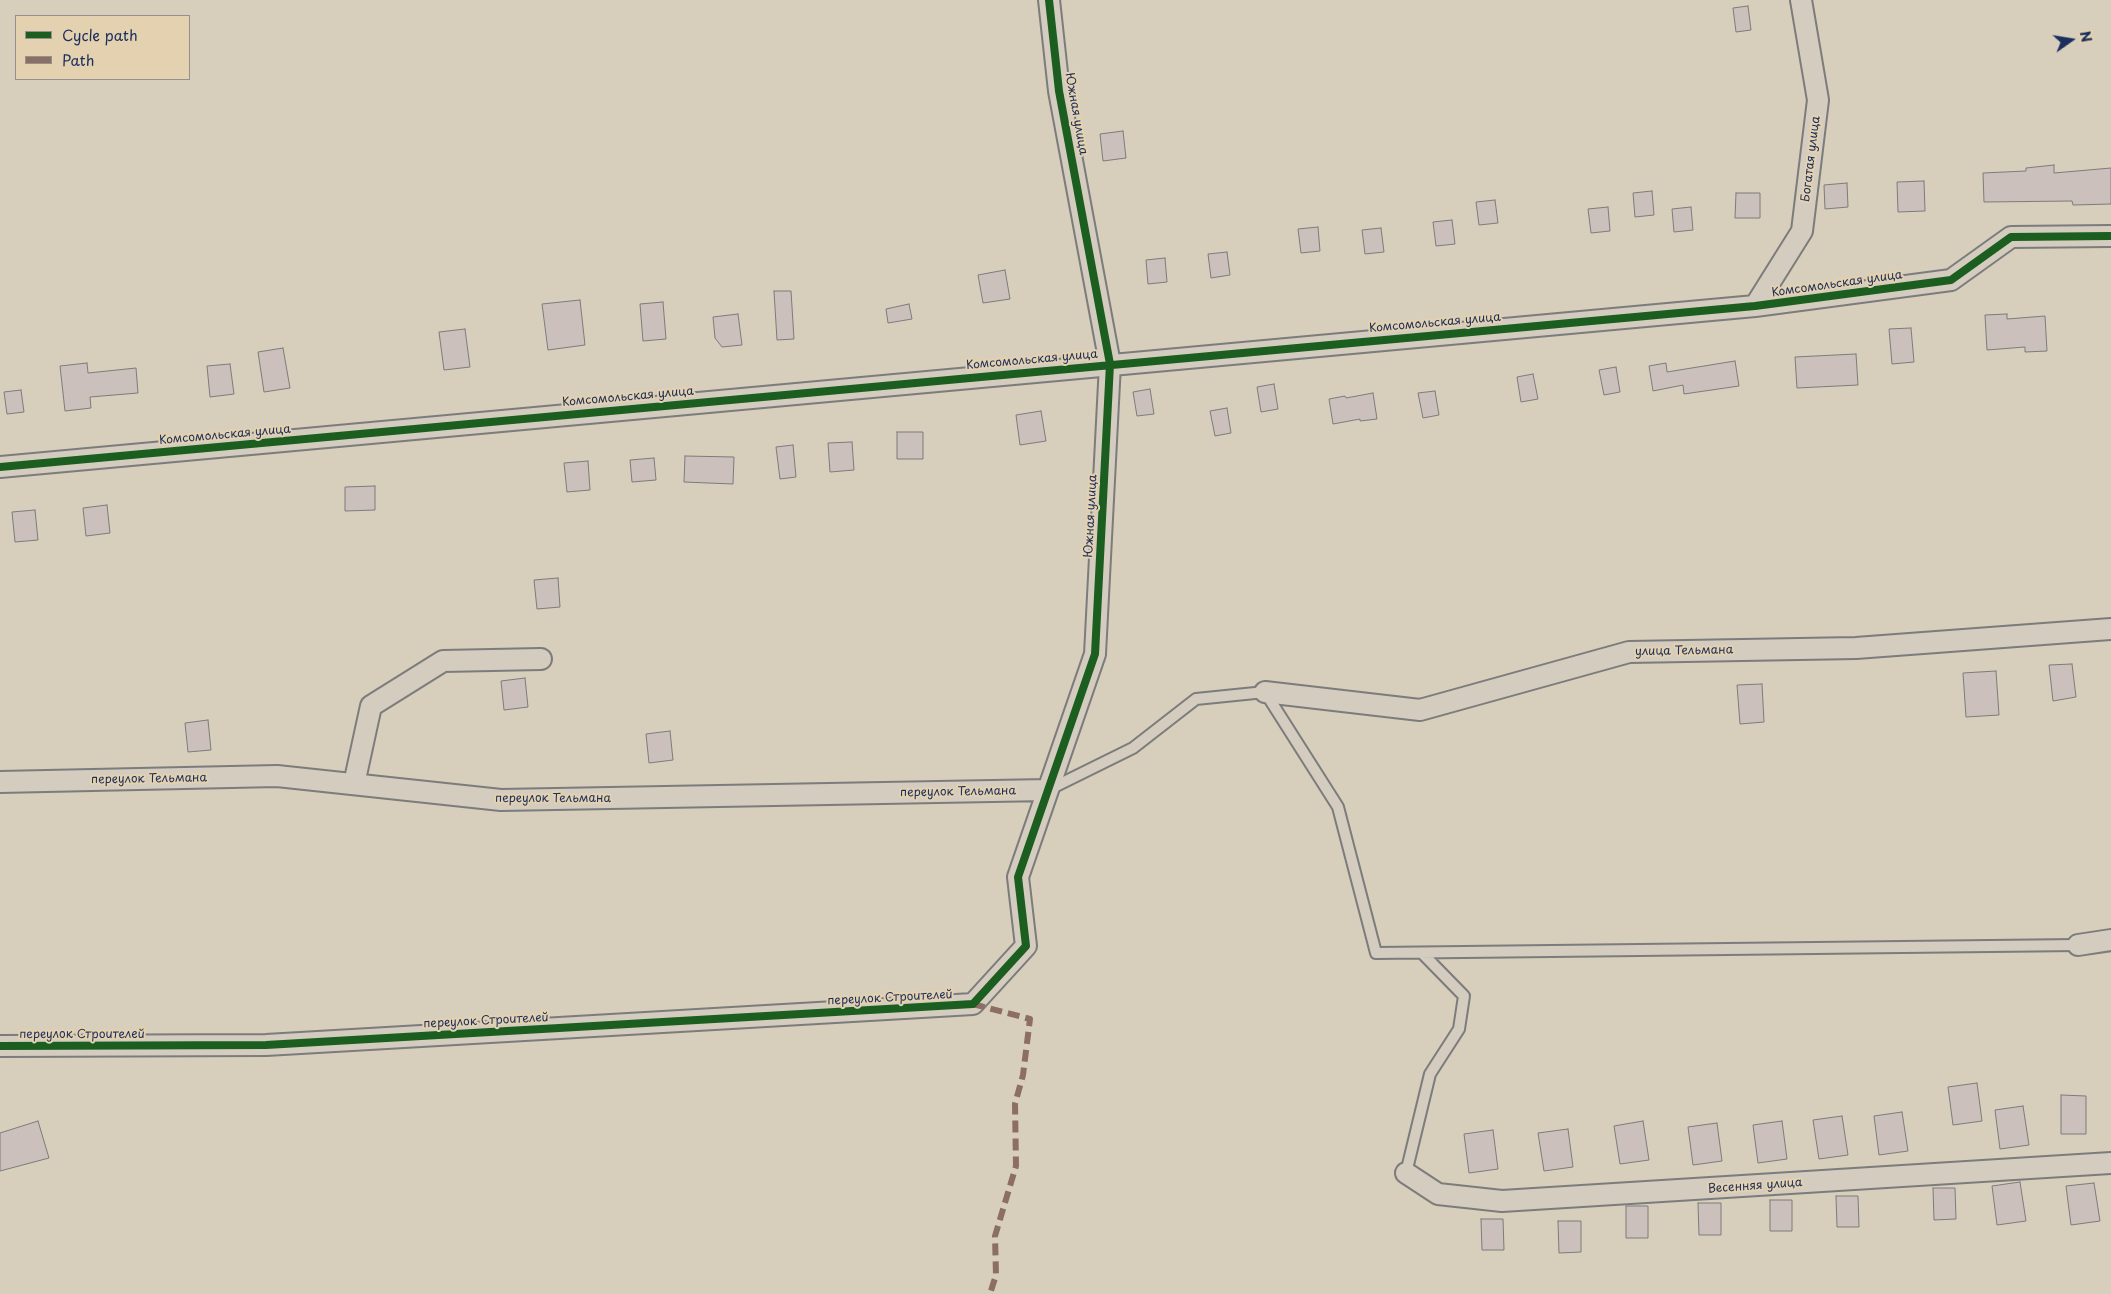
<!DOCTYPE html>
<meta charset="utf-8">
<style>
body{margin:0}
#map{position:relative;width:2111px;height:1294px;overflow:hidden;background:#d7cebb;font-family:"Playpen Sans",sans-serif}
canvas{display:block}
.legend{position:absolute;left:15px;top:15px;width:175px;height:65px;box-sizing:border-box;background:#e3d1af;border:1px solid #93908f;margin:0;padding:6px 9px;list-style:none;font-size:15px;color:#1b2f5e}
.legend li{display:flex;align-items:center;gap:10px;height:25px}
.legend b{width:25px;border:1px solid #93908f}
.north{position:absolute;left:2046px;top:15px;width:50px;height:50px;-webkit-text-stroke:4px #e3d1af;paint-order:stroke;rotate:77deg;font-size:14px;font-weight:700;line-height:20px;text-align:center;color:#1b2f5e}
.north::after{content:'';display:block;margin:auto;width:18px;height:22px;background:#1b2f5e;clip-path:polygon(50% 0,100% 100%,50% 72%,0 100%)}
</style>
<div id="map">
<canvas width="2111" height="1294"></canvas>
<ul class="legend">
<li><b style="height:6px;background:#1b5e20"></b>Cycle path</li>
<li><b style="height:6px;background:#8d6e63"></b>Path</li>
</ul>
<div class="north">N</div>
</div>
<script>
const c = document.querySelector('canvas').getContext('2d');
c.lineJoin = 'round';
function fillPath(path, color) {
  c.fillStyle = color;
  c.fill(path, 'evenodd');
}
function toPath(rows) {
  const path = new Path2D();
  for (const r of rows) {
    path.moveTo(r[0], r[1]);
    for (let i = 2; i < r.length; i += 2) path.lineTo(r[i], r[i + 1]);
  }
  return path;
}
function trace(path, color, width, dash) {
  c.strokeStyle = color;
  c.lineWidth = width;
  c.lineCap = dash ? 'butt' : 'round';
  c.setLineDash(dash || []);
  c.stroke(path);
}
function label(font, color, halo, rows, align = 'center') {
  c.font = font + ' "Playpen Sans",sans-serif';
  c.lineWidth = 4;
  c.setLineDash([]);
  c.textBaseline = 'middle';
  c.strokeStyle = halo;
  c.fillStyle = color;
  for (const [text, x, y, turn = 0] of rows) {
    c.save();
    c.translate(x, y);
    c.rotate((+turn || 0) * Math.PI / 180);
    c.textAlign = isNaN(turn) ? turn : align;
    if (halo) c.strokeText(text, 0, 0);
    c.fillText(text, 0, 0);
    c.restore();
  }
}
const building = toPath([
 [1748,6,1751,30,1736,32,1733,8,1748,6],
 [1123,131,1126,158,1103,161,1100,134,1123,131],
 [2054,165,2054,173,2111,168,2111,204,2073,205,2072,201,1984,202,1983,173,2026,171,2026,168,2054,165],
 [1924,181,1925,211,1898,212,1897,182,1924,181],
 [1847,183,1848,207,1825,209,1824,185,1847,183],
 [1652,191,1654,215,1635,217,1633,193,1652,191],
 [1736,193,1760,193,1760,218,1735,218,1736,193],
 [1495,200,1498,223,1479,225,1476,202,1495,200],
 [1608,207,1610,231,1591,233,1588,209,1608,207],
 [1691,207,1693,230,1674,232,1672,209,1691,207],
 [1452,220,1455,244,1436,246,1433,222,1452,220],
 [1318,227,1320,251,1301,253,1298,229,1318,227],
 [1381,228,1384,252,1365,254,1362,230,1381,228],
 [1227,252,1230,275,1211,278,1208,254,1227,252],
 [1165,258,1167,282,1148,284,1146,260,1165,258],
 [1005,270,1010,299,983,303,978,275,1005,270],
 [774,291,791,291,794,339,777,340,774,291],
 [580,300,585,345,548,350,542,304,580,300],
 [663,302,666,339,643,341,640,304,663,302],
 [909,304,912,319,888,323,886,309,909,304],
 [738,314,742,345,722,347,715,338,713,317,738,314],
 [2007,314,2007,319,2045,316,2047,351,2025,352,2025,347,1987,350,1985,315,2007,314],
 [1911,328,1914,362,1892,364,1889,329,1911,328],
 [465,329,470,367,444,370,439,332,465,329],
 [283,348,290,388,264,392,258,352,283,348],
 [1856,354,1858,385,1797,388,1795,357,1856,354],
 [1735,361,1739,386,1684,394,1683,385,1653,391,1649,366,1666,363,1667,372,1735,361],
 [87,363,88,373,136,368,138,393,90,397,91,408,65,411,60,366,87,363],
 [230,364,234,394,210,397,207,366,230,364],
 [1616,367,1620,392,1604,395,1599,370,1616,367],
 [1533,374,1538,399,1521,402,1517,377,1533,374],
 [1274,384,1278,409,1261,412,1257,387,1274,384],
 [1150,389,1154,414,1137,416,1133,392,1150,389],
 [21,390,24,412,7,414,4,392,21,390],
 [1435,391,1439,415,1423,418,1418,393,1435,391],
 [1373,393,1377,419,1360,421,1360,419,1333,424,1329,399,1345,396,1346,398,1373,393],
 [1227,408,1231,433,1215,436,1210,411,1227,408],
 [1041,411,1046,441,1020,445,1016,415,1041,411],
 [897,432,923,432,923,459,897,459,897,432],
 [852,442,854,470,830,472,828,443,852,442],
 [793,445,796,477,780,479,776,447,793,445],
 [685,456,734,457,733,484,684,482,685,456],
 [654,458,656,480,632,482,630,460,654,458],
 [588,461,590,490,567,492,564,463,588,461],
 [375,486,375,510,345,511,345,487,375,486],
 [107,505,110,533,86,536,83,508,107,505],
 [35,510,38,540,15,542,12,512,35,510],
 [558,578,560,607,537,609,534,580,558,578],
 [2072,664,2076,697,2053,701,2049,665,2072,664],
 [1996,671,1999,715,1966,717,1963,673,1996,671],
 [525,678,528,707,504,710,501,681,525,678],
 [1762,684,1764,722,1740,724,1737,685,1762,684],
 [208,720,211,750,188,752,185,723,208,720],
 [670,731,673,760,649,763,646,734,670,731],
 [1977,1083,1982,1121,1953,1125,1948,1087,1977,1083],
 [2061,1095,2086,1096,2086,1134,2061,1134,2061,1095],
 [2023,1106,2029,1145,2000,1149,1995,1110,2023,1106],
 [1902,1112,1908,1151,1879,1155,1874,1116,1902,1112],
 [1842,1116,1848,1155,1819,1159,1813,1120,1842,1116],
 [38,1121,49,1158,0,1171,0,1133,38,1121],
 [1643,1121,1649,1160,1620,1164,1614,1126,1643,1121],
 [1782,1121,1787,1159,1758,1163,1753,1125,1782,1121],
 [1717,1123,1722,1161,1693,1165,1688,1127,1717,1123],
 [1568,1129,1573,1167,1544,1171,1538,1133,1568,1129],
 [1493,1130,1498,1169,1469,1173,1464,1134,1493,1130],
 [2020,1182,2026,1221,1997,1225,1992,1186,2020,1182],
 [2094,1183,2100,1221,2071,1225,2066,1186,2094,1183],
 [1933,1188,1955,1188,1956,1219,1934,1220,1933,1188],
 [1836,1196,1858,1196,1859,1227,1837,1227,1836,1196],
 [1770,1200,1792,1200,1792,1231,1770,1231,1770,1200],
 [1698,1203,1721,1203,1721,1235,1699,1235,1698,1203],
 [1626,1206,1648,1206,1648,1238,1626,1238,1626,1206],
 [1481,1219,1503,1219,1504,1250,1482,1250,1481,1219],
 [1558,1221,1581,1221,1581,1252,1559,1253,1558,1221]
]);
const lane = toPath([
 [1050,789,1133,748,1196,699,1265,692,1338,807,1376,953,2078,945],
 [1406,1173,1430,1074,1459,1029,1464,996,1423,954]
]);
const street = toPath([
 [1755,306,1802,231,1818,100,1801,0],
 [0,467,1755,306,1951,280,2011,237,2111,236],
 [1265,692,1420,710,1629,652,1856,648,2111,629],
 [0,782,277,776,501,800,1047,790],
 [354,784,371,706,443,661,541,659],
 [2078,945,2111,940],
 [0,1046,266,1045,973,1004,1026,946,1018,877,1095,654,1110,364,1059,91,1049,0],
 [1406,1173,1438,1194,1502,1201,2111,1163]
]);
const quiet = toPath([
 [973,1004,1030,1019,1023,1075,1015,1104,1016,1166,995,1236,996,1275,990,1294]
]);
const cycleway = toPath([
 [0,467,1755,306,1951,280,2011,237,2111,236],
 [0,1046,266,1045,973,1004,1026,946,1018,877,1095,654,1110,364,1059,91,1049,0]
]);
const streetNames = [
 ["Южная улица",1076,114,80],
 ["Богатая улица",1811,159,-83],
 ["Комсомольская улица",1837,284,-8],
 ["Комсомольская улица",1435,323,-5],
 ["Комсомольская улица",1032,360,-5],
 ["Комсомольская улица",628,397,-5],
 ["Комсомольская улица",225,435,-5],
 ["Южная улица",1091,516,-87],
 ["улица Тельмана",1684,651,-1],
 ["переулок Тельмана",149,779,-1],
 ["переулок Тельмана",958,792,-1],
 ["переулок Тельмана",553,799],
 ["переулок Строителей",890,998,-3],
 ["переулок Строителей",486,1021,-3],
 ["переулок Строителей",82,1035],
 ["Весенняя улица",1755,1186,-4]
];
fillPath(building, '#cbc0bb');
trace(building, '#7c7c7c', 1);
trace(lane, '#7c7c7c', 14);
trace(street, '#7c7c7c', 24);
trace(lane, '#d3ccbf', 10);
trace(street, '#d3ccbf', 20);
trace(quiet, '#8d6e63', 6, [12, 6]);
trace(cycleway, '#1b5e20', 8);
label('12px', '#1b2f5e', '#e3d1af', streetNames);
</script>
